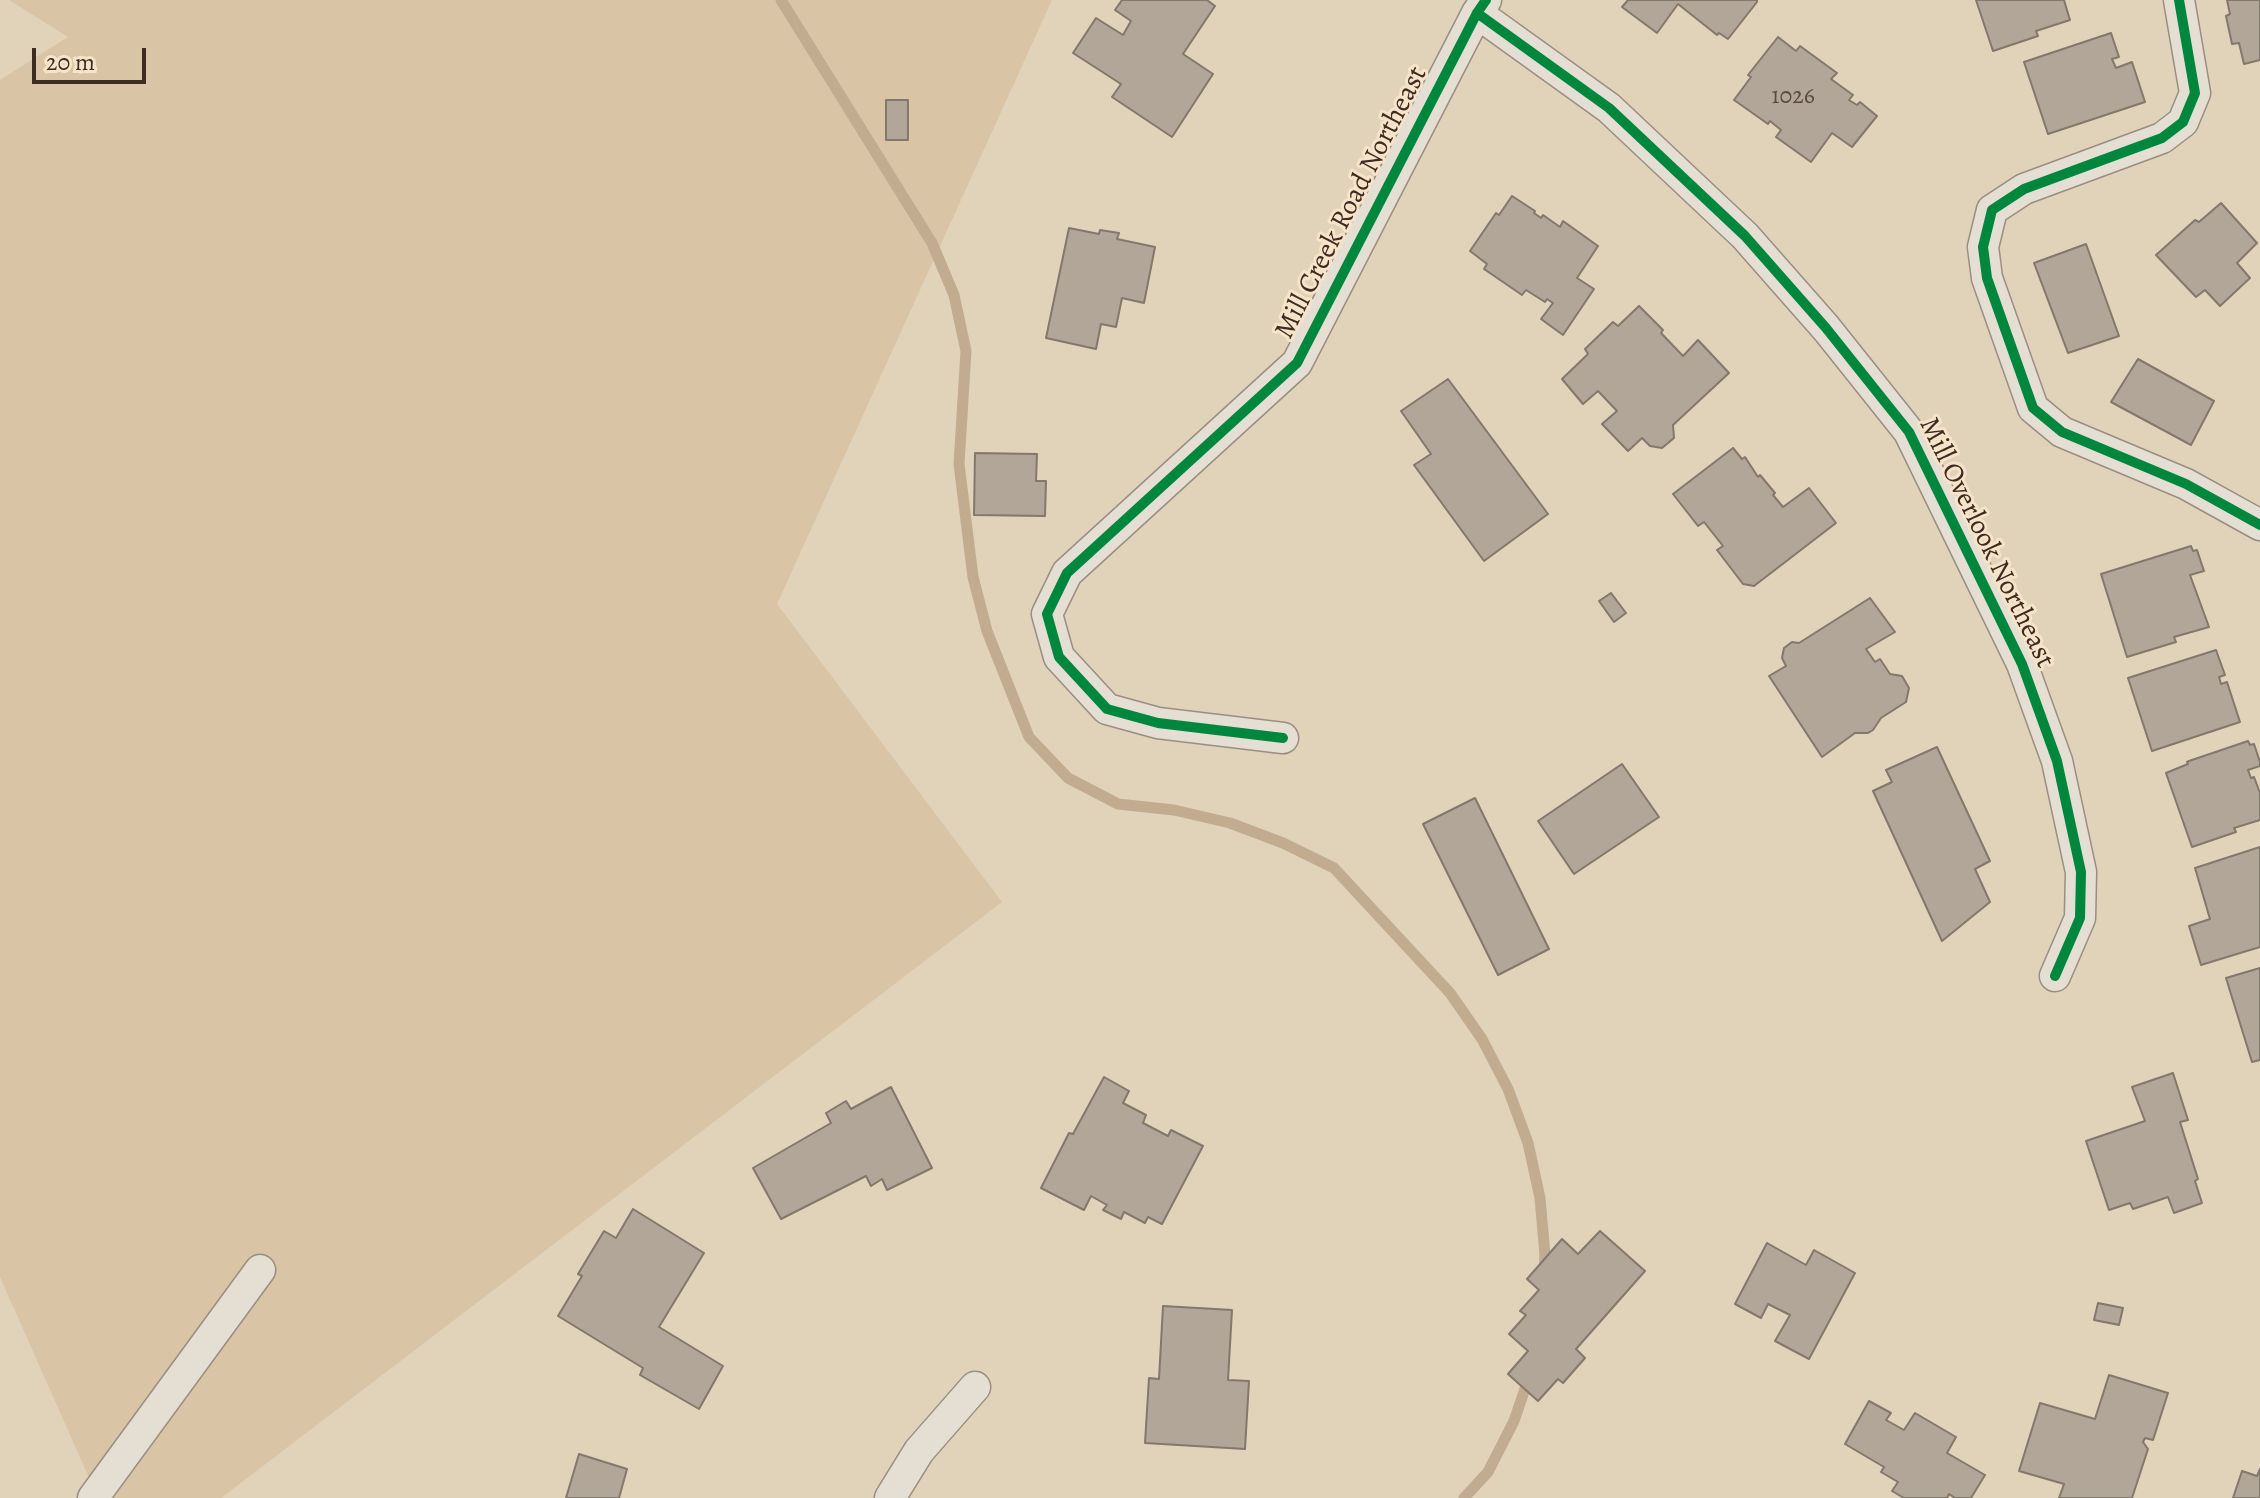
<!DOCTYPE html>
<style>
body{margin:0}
#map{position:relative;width:2260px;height:1498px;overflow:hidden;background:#e1d2ba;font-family:Alegreya,serif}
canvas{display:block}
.scale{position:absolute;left:32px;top:48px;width:114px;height:36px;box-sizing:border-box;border:4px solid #3d2b24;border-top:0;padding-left:10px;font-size:24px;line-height:28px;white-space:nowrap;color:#3d2b24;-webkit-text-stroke:6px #f5e4c8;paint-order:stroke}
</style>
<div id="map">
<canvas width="2260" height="1498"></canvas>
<div class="scale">20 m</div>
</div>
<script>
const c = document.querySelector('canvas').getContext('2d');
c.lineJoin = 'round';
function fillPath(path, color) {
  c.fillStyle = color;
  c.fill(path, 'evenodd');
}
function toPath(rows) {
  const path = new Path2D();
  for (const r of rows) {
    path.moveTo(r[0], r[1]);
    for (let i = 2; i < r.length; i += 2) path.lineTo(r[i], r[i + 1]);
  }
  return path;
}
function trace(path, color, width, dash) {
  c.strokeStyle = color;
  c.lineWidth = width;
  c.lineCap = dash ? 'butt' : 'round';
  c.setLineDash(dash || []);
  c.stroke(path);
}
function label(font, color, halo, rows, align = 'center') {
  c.font = font + ' Alegreya,serif';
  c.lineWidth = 6;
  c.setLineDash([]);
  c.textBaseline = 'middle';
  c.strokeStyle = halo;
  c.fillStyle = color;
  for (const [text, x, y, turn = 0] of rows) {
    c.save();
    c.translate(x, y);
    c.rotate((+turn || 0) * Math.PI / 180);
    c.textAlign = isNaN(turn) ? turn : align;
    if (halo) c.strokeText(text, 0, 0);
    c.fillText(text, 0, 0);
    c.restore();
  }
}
const green = toPath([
 [9,0,1052,0,777,604,1002,902,221,1498,98,1498,0,1277,0,80,68,37]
]);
const stream = toPath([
 [781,0,932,243,954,295,966,351,959,464,973,577,987,631,1029,737,1068,778,1118,804,1174,810,1230,823,1283,843,1334,868,1450,993,1482,1039,1508,1089,1528,1143,1540,1198,1545,1255,1544,1273],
 [1464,1498,1488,1472,1514,1421,1529,1377]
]);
const building = toPath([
 [1122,0,1207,0,1215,6,1183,54,1213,74,1172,137,1112,97,1121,84,1073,53,1096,18,1123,35,1131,21,1115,10,1122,0],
 [1628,0,1757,0,1757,2,1728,39,1719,33,1717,35,1678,4,1657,33,1622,7,1628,0],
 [1976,0,2064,0,2070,20,2036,31,2038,36,1993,51,1976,0],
 [2227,0,2260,0,2260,60,2244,64,2239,43,2232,44,2226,16,2230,14,2227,0],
 [2111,33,2119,57,2112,59,2116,68,2132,62,2145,102,2048,134,2024,62,2111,33],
 [1778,37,1796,51,1800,46,1837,73,1831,79,1853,95,1849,100,1857,105,1860,102,1877,116,1852,147,1832,133,1811,162,1776,137,1781,130,1770,121,1768,124,1734,100,1751,77,1748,75,1778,37],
 [886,100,908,100,908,140,886,140,886,100],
 [1512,196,1535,211,1534,213,1541,218,1543,215,1560,227,1563,221,1598,246,1577,278,1594,289,1563,335,1541,319,1553,303,1547,299,1545,302,1526,290,1522,295,1484,269,1487,264,1470,251,1496,213,1499,215,1512,196],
 [2221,203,2257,243,2237,263,2250,278,2220,306,2205,290,2196,297,2156,255,2195,220,2199,222,2221,203],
 [1069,228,1099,234,1100,230,1119,233,1117,239,1155,247,1144,303,1122,298,1116,327,1101,324,1096,349,1046,338,1069,228],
 [2086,244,2119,336,2068,353,2034,263,2086,244],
 [1639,306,1663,330,1661,333,1683,356,1698,340,1729,373,1673,425,1674,438,1662,448,1650,446,1642,438,1628,451,1602,424,1617,411,1598,391,1583,404,1562,379,1588,354,1585,349,1613,322,1618,326,1639,306],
 [2138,359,2214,401,2191,445,2111,402,2138,359],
 [1448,379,1548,514,1484,561,1414,465,1431,454,1401,411,1448,379],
 [1733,448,1742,459,1745,457,1758,477,1760,475,1775,493,1773,495,1783,507,1809,488,1836,523,1754,586,1743,584,1717,550,1723,546,1704,522,1698,526,1673,494,1733,448],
 [975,453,1037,454,1036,481,1046,481,1045,516,974,515,975,453],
 [2191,546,2193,551,2197,550,2204,571,2190,575,2209,627,2174,637,2176,642,2127,657,2101,574,2191,546],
 [1611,593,1626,613,1614,622,1599,601,1611,593],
 [1870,598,1895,632,1866,649,1875,662,1880,659,1890,674,1902,676,1909,688,1906,702,1881,718,1873,730,1868,733,1855,733,1822,757,1769,676,1786,666,1782,658,1784,648,1792,642,1799,643,1870,598],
 [2216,650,2225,675,2219,677,2221,684,2227,682,2240,722,2152,751,2128,678,2216,650],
 [2248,741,2250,745,2254,744,2260,762,2260,766,2248,770,2251,778,2254,777,2260,793,2260,820,2234,828,2236,832,2192,847,2166,773,2188,764,2187,762,2189,761,2248,741],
 [1937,747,1990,861,1975,869,1990,902,1942,941,1873,791,1892,782,1886,770,1937,747],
 [1622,764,1659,817,1574,874,1538,821,1622,764],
 [1475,798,1549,949,1498,975,1423,824,1475,798],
 [2260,847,2260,947,2201,965,2189,926,2210,919,2195,868,2260,847],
 [2260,968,2260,1060,2252,1062,2226,978,2260,968],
 [2173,1073,2188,1120,2180,1122,2198,1179,2195,1181,2202,1203,2174,1213,2168,1197,2133,1209,2130,1203,2109,1210,2086,1141,2145,1121,2132,1087,2173,1073],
 [1104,1077,1129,1091,1123,1103,1146,1115,1143,1123,1168,1136,1171,1130,1203,1146,1162,1224,1148,1217,1145,1223,1124,1212,1121,1219,1103,1210,1107,1205,1091,1196,1084,1210,1041,1188,1069,1133,1073,1134,1104,1077],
 [891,1087,932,1168,887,1190,882,1179,871,1186,866,1176,781,1219,753,1168,831,1123,826,1113,846,1101,851,1109,891,1087],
 [633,1209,704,1253,659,1327,723,1366,699,1409,640,1375,643,1368,558,1316,582,1276,578,1274,604,1231,616,1238,633,1209],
 [1600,1231,1645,1271,1576,1349,1585,1358,1563,1383,1558,1379,1538,1401,1508,1374,1528,1351,1509,1334,1526,1315,1520,1311,1539,1290,1527,1279,1562,1239,1578,1254,1600,1231],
 [1767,1243,1806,1265,1814,1250,1855,1273,1809,1359,1775,1341,1790,1315,1768,1304,1761,1318,1735,1304,1767,1243],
 [2098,1303,2123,1308,2119,1325,2094,1320,2098,1303],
 [1163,1306,1232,1310,1228,1380,1249,1381,1245,1449,1145,1443,1149,1378,1159,1379,1163,1306],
 [2109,1375,2168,1393,2153,1440,2145,1438,2143,1442,2148,1449,2132,1498,2059,1498,2064,1484,2019,1471,2040,1403,2095,1419,2109,1375],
 [1869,1401,1891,1413,1886,1420,1904,1430,1915,1413,1956,1437,1947,1453,1985,1475,1971,1498,1955,1498,1949,1494,1947,1498,1904,1498,1892,1491,1898,1482,1881,1472,1884,1467,1845,1444,1869,1401],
 [579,1454,627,1469,619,1498,566,1498,579,1454],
 [2260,1469,2260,1498,2233,1498,2242,1471,2257,1476,2260,1469]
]);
const street = toPath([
 [2179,0,2195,93,2183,122,2162,138,2024,189,1992,210,1983,247,1987,278,2033,408,2062,432,2186,484,2260,525],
 [1477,13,1609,108,1745,236,1826,328,1909,432,2022,664,2057,761,2081,872,2080,918,2055,976],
 [1283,738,1158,723,1107,709,1059,657,1047,614,1067,573,1297,363,1477,13,1486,0],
 [93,1498,260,1270],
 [890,1498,919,1451,975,1387]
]);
const cycleway = toPath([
 [2179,0,2195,93,2183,122,2162,138,2024,189,1992,210,1983,247,1987,278,2033,408,2062,432,2186,484,2260,525],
 [1477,13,1609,108,1745,236,1826,328,1909,432,2022,664,2057,761,2081,872,2080,918,2055,976],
 [1283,738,1158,723,1107,709,1059,657,1047,614,1067,573,1297,363,1477,13,1486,0]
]);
const numberNames = [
 ["1026",1793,97]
];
const streetNames = [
 ["Mill Creek Road Northeast",1352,203,-63],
 ["Mill Overlook Northeast",1986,543,64]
];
fillPath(green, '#d9c4a5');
trace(stream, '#c1ac8f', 11);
fillPath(building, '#b1a697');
trace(building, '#82786c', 2);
trace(street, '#998e81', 33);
trace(street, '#e5ded3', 30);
trace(cycleway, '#00873e', 10);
label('24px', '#5a4a41', null, numberNames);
label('28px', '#3d2b24', '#f5e4c8', streetNames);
</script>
